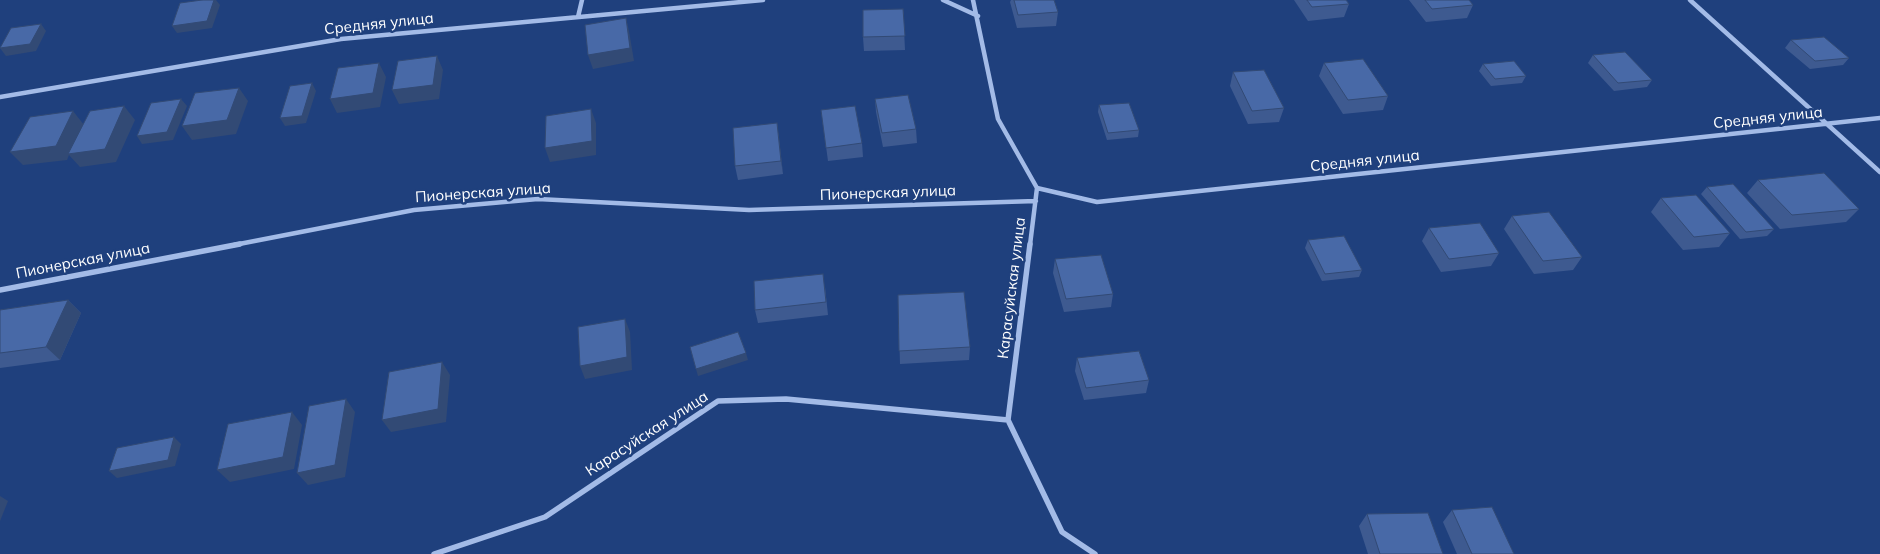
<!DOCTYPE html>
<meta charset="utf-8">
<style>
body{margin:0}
canvas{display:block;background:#1f407d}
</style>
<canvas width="1880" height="554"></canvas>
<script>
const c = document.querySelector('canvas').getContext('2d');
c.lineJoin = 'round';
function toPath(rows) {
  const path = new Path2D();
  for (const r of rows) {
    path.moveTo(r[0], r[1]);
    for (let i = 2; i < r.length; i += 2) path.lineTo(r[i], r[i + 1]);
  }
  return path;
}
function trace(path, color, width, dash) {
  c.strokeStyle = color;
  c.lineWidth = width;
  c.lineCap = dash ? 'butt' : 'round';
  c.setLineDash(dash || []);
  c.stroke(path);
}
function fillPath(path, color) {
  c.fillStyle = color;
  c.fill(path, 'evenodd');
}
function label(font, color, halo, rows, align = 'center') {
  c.font = font + ' Mulish,sans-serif';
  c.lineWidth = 5;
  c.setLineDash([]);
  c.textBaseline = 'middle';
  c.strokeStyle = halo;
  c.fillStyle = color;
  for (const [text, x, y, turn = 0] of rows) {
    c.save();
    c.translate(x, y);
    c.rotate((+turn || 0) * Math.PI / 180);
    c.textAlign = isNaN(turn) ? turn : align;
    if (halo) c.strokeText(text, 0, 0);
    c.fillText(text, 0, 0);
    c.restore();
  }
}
const streetFar1 = toPath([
 [943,0,978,16],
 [973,0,998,119,1037,188,1097,202,1880,118],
 [1690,0,1880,172],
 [578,17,582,0],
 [0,97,341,39,763,0],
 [234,245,414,210,538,199,749,210,1036,201],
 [1030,245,1037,188]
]);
const street = toPath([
 [1030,244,1008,420,1062,532,1095,554],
 [0,290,240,244],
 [434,554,545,517,718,401,786,399,1008,420]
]);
const wall = toPath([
 [1011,0,1054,0,1058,12,1056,26,1017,28,1010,2],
 [1294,0,1346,0,1349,4,1344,17,1308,21],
 [1409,0,1469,0,1473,5,1467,18,1426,22],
 [903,9,905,50,864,51,863,37],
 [1791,40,1849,58,1843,65,1810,69,1785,48],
 [1593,55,1652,80,1647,87,1614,91,1588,63],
 [1324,63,1388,96,1383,110,1343,114,1319,76],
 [1483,64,1526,76,1522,83,1491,86,1479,71],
 [1233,72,1284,108,1279,122,1248,124,1230,86],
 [875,99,916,129,917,143,883,147,876,112],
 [1099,105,1139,130,1138,137,1107,140,1098,112],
 [777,123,783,174,738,180,735,166],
 [823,124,862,143,863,157,828,161],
 [1758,180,1859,209,1846,222,1780,229,1747,193],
 [1707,187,1774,229,1767,236,1740,239,1701,194],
 [1661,198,1730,233,1719,247,1683,250,1651,212],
 [1512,216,1582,257,1573,270,1534,274,1504,229],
 [1429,228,1499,253,1491,266,1441,272,1422,241],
 [1308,240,1362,270,1359,277,1322,281,1305,248],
 [1055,259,1113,294,1111,307,1064,312,1053,273],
 [825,287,828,315,758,323,755,310],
 [898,295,970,347,969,360,900,364],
 [68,300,81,313,60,360,0,368,0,310],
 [1077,358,1149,380,1146,393,1084,400,1075,371],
 [1452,510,1514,554,1457,554,1443,522],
 [1367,514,1443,554,1368,554,1359,526]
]);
const shadedWall = toPath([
 [214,0,216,0,220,5,212,28,177,33,172,26],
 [626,18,629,31,634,61,593,69,588,55],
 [41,24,46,31,36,51,6,56,0,48],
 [437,56,443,70,439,99,399,104,392,90],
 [379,63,386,77,380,107,337,113,330,99],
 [312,83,316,91,306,123,285,126,280,118],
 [239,88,248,101,236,134,192,140,182,126],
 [181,99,187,106,173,140,142,144,137,136],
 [124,106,135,120,116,162,80,167,69,155,67,160,23,165,10,152,73,111,84,125],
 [591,109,596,123,596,155,550,162,545,148],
 [777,123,779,137,783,174,781,161],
 [68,300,81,313,60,360,46,347],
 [625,319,630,332,632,370,585,379,580,366],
 [746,353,748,360,698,376,696,369],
 [442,362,450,375,446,422,391,432,382,420],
 [346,399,355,412,345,477,308,485,297,473],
 [292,412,302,425,294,469,230,482,217,470],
 [174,437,181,444,175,466,117,478,109,471],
 [0,496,8,501,0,521]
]);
const building = toPath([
 [202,0,214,0,207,21,172,26,180,3,202,0],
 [1014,0,1054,0,1058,12,1018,15,1014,0],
 [1307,0,1346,0,1349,4,1312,7,1307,0],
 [1425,0,1469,0,1473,5,1432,9,1425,0],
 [903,9,905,36,863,37,863,10,903,9],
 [626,18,630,48,588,55,585,25,626,18],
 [41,24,30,44,0,48,11,28,41,24],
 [1824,37,1849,58,1815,61,1791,40,1824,37],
 [1625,52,1652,80,1618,83,1593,55,1625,52],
 [437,56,433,85,392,90,398,61,437,56],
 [1363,59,1388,96,1348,100,1324,63,1363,59],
 [1514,61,1526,76,1495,79,1483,64,1514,61],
 [379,63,373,93,330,99,338,68,379,63],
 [1264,70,1284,108,1252,111,1233,72,1264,70],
 [312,83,302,116,280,118,290,86,312,83],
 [239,88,227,120,182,126,195,93,239,88],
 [908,95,916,129,882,133,875,99,908,95],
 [181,99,167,132,137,136,151,103,181,99],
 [1129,103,1139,130,1108,133,1099,105,1129,103],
 [124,106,105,149,68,154,90,111,124,106],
 [855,106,862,143,826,148,821,110,855,106],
 [591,109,592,141,545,148,546,116,591,109],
 [73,111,56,146,10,152,30,117,73,111],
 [777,123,781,161,735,166,733,128,777,123],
 [1824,173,1859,209,1792,215,1758,180,1824,173],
 [1733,184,1774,229,1746,232,1707,187,1733,184],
 [1696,195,1730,233,1694,237,1661,198,1696,195],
 [1549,212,1582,257,1543,261,1512,216,1549,212],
 [1480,223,1499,253,1449,259,1429,228,1480,223],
 [1344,236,1362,270,1325,274,1308,240,1344,236],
 [1101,255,1113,294,1066,299,1055,259,1101,255],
 [823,274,826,302,755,310,754,281,823,274],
 [964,292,970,347,899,351,898,295,964,292],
 [68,300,46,347,0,353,0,310,68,300],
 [625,319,627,357,580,366,578,327,625,319],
 [738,332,746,353,696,369,690,347,738,332],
 [1139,351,1149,380,1086,388,1077,358,1139,351],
 [442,362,438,409,382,420,389,372,442,362],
 [346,399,335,465,297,473,309,406,346,399],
 [292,412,283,457,217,470,228,424,292,412],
 [174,437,168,460,109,471,117,448,174,437],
 [1492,507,1514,554,1472,554,1452,510,1492,507],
 [1428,513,1443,554,1380,554,1367,514,1428,513]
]);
const streetNames = [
 ["Средняя улица",379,24,-6],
 ["Средняя улица",1768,118,-6],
 ["Средняя улица",1365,161,-6],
 ["Пионерская улица",483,193,-4],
 ["Пионерская улица",888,193,-2],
 ["Пионерская улица",83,261,-11],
 ["Карасуйская улица",1012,288,-83],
 ["Карасуйская улица",647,434,-33]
];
trace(streetFar1, '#a3bbe7', 4.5);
trace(street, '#a3bbe7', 5.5);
fillPath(wall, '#3e5a90');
fillPath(shadedWall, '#324a75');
fillPath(building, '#4869a7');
trace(building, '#324a75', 1);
label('15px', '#fff', '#1f407d', streetNames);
</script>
